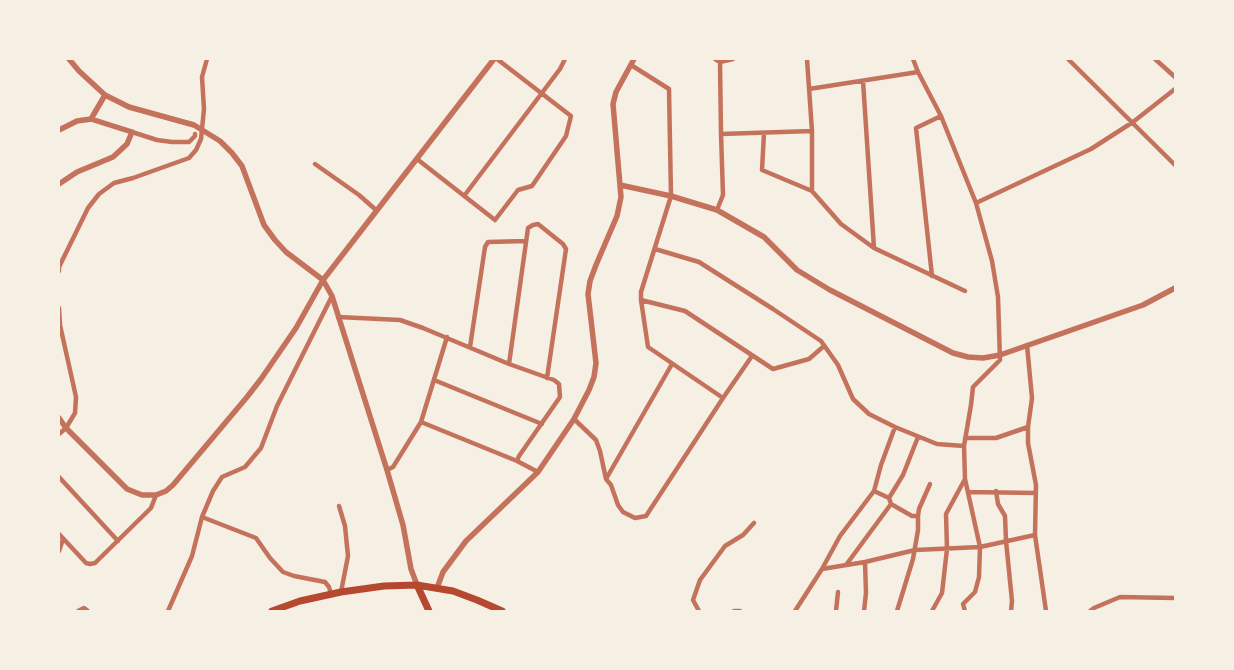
<!DOCTYPE html>
<style>
body{margin:0}
#map{position:relative;width:1234px;height:670px;overflow:hidden;background:#f6efe4;font-family:"DejaVu Sans",sans-serif}
canvas{display:block}
.frame{position:absolute;inset:0;border:60px solid #f6efe4;pointer-events:none}
</style>
<div id="map">
<canvas width="1234" height="670"></canvas>
<div class="frame"></div>
</div>
<script>
const c = document.querySelector('canvas').getContext('2d');
c.lineJoin = 'round';
function toPath(rows) {
  const path = new Path2D();
  for (const r of rows) {
    path.moveTo(r[0], r[1]);
    for (let i = 2; i < r.length; i += 2) path.lineTo(r[i], r[i + 1]);
  }
  return path;
}
function trace(path, color, width, dash) {
  c.strokeStyle = color;
  c.lineWidth = width;
  c.lineCap = dash ? 'butt' : 'round';
  c.setLineDash(dash || []);
  c.stroke(path);
}
const minor = toPath([
 [715,59,720,62,733,59],
 [807,59,812,131,812,191],
 [913,59,918,72,941,116,976,203,992,261,998,297,1000,360,973,387,971,405,964,446,965,479,980,547,979,577,975,592,963,604,965,611],
 [1068,59,1175,165],
 [1155,59,1175,77],
 [631,65,669,89,671,196,641,292,641,300,648,347,723,398],
 [863,81,874,248],
 [809,89,918,72],
 [132,132,157,140,172,142,189,142,195,136,195,134],
 [764,133,762,170,812,191,841,224,874,248,965,291],
 [721,134,812,131],
 [417,159,495,220,518,190,532,186,566,136,571,116,497,59],
 [315,164,359,195,376,210],
 [464,196,560,69,565,59],
 [976,203,1091,149,1133,122,1175,89],
 [717,210,723,195,721,134,720,62],
 [655,249,699,262,773,309,821,341,838,365,853,399,869,414,895,427,937,444,964,446],
 [59,271,59,267,88,208,99,194,114,183,133,178,189,158,196,150,201,139,204,109,202,77,207,59],
 [932,276,916,128,941,116],
 [641,300,685,311,773,369,809,359,824,346],
 [59,308,60,325,76,397,75,413,66,428,59,434],
 [338,317,400,320,423,328,509,364,554,380,559,384,560,397,519,456,517,461],
 [1027,345,1032,398,1028,427,1028,443,1036,485,1035,535,1046,611],
 [470,347,485,247,488,242,526,241],
 [509,364,528,228,533,225,538,224,563,244,566,249,547,378],
 [434,380,542,424],
 [574,419,596,440,600,451,606,479,672,364],
 [421,422,517,461,538,472],
 [965,438,996,438,1028,427],
 [387,470,393,467,421,422,447,337],
 [59,477,118,541],
 [606,479,611,485,618,505,623,512,635,518,646,516,723,398,752,356],
 [874,491,889,498,891,504,912,516,918,516],
 [996,491,998,504,1005,516,1006,541,1012,601,1011,611],
 [968,492,1036,493],
 [889,498,903,475,918,437],
 [339,506,345,526,348,556,341,592],
 [202,517,256,538,270,558,283,572,294,576,325,582,329,587,331,594],
 [59,534,86,563,90,564,95,563,151,508,156,495],
 [59,551,63,539],
 [846,565,891,504],
 [822,569,865,562,915,550,980,547,1035,535],
 [78,611,84,608,88,611],
 [168,611,192,556,202,517,213,491,222,477,245,467,261,448,277,406,332,296],
 [699,611,693,600,700,580,725,546,743,535,754,523],
 [734,611,740,611],
 [795,611,822,569,840,536,874,491,881,465,895,427],
 [836,611,838,592],
 [864,611,866,593,865,562],
 [897,611,913,559,918,530,918,516,919,509,930,484],
 [932,611,942,593,947,549,946,514,965,479],
 [1090,611,1094,608,1120,597,1175,598]
]);
const tertiary = toPath([
 [69,59,79,71,105,95,129,107,194,125,220,141,232,153,242,166,264,225,275,240,286,252,323,280,332,296,387,470,403,525,411,569,417,585],
 [59,130,77,121,91,119,105,95],
 [59,184,77,172,113,157,127,144,132,132,91,119],
 [620,185,671,196,717,210,764,237,797,270,830,290,953,353,968,357,983,358,1000,355,1143,305,1175,288],
 [59,418,66,428,127,489,142,495,156,495,166,491,173,485,247,397,261,379,296,328,323,280,494,59],
 [437,588,443,572,466,541,538,472,574,419,589,390,594,377,596,363,588,294,590,281,596,265,617,216,621,197,613,104,616,92,634,59]
]);
const primary = toPath([
 [417,585,429,611],
 [272,611,300,601,341,592,384,586,417,585,453,591,477,600,502,611]
]);
trace(minor, '#c5725c', 4.5);
trace(tertiary, '#c5725c', 5.5);
trace(primary, '#b5482f', 7);
</script>
